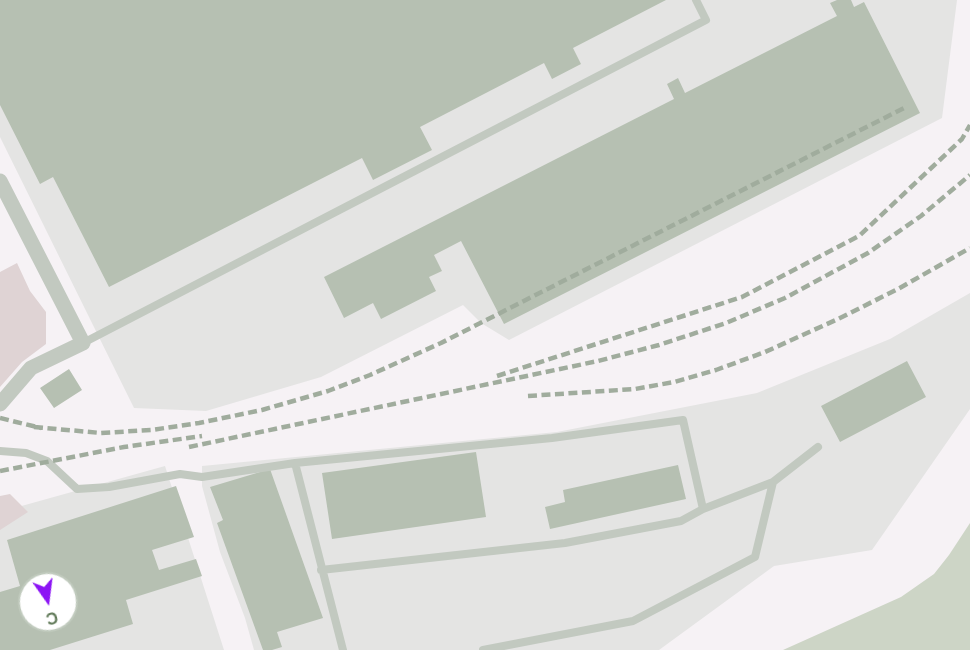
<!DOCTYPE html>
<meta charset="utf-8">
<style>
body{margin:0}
#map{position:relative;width:970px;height:650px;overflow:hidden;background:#f6f2f5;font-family:"DM Sans",sans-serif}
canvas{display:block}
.north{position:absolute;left:18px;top:572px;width:60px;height:60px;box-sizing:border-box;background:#fff;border:2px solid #c0cabd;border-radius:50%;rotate:166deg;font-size:16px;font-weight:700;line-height:24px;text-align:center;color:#627b5a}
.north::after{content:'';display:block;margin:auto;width:21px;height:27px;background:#8c15f4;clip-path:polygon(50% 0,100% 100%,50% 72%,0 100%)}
</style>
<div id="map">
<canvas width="970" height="650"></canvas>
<div class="north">С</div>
</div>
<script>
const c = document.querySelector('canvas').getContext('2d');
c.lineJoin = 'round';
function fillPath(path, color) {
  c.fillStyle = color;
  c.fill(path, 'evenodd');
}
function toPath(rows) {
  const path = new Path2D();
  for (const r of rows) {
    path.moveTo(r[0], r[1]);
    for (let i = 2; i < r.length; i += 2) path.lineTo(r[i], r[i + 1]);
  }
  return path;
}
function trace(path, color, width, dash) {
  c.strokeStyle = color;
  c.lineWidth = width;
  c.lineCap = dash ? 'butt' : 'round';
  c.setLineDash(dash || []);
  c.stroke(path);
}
const built = toPath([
 [0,0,957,0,942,118,509,340,481,323,463,305,321,377,206,411,134,408,0,137],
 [970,293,970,409,872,550,774,566,659,650,254,650,245,618,220,552,202,486,202,466,557,432,757,393,890,339],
 [165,466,224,650,0,650,0,512],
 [30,584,66,584,66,620,30,620]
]);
const green = toPath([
 [17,263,30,291,46,312,46,344,22,362,0,387,0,272],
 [10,494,28,512,0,530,0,496]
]);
const water = toPath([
 [970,523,970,650,783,650,901,597,934,574,949,555]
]);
const building = toPath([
 [0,0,666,0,573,48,581,64,552,79,544,63,420,127,432,150,373,180,362,158,109,287,53,177,40,184,0,105],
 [837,0,851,0,854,7,864,2,920,113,504,324,461,241,434,255,442,271,429,277,436,291,381,319,373,303,344,318,324,277,674,99,667,84,678,78,685,93,837,16,830,3],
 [907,361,926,397,840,442,821,406],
 [69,369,82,390,54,408,40,388],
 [476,452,486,517,332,539,322,473],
 [678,465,686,499,550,529,545,507,565,502,563,490],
 [270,469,323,618,277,632,282,647,272,650,263,650,217,523,223,520,210,487],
 [176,486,194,537,152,550,159,570,196,559,202,576,126,600,133,624,50,650,0,650,0,592,20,586,7,540],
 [30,584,66,584,66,620,30,620]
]);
const service = toPath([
 [83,343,706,20,696,0],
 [0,451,26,453,47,461,77,489,109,487,180,474,202,477,295,463,343,650],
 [295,463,552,438,683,420,703,509,773,482],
 [321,570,565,543,681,521,703,509],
 [483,650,633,621,755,557,773,482,818,447]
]);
const minor = toPath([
 [0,181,83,343,31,368,0,404]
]);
const rail = toPath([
 [497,376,742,297,859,236,962,139,970,125],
 [528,396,635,389,674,382,716,370,765,352,838,319,898,289,970,248],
 [0,418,41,428],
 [34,427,101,433,151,430,199,423,262,410,328,391,370,375,441,343,906,107],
 [189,447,598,361,659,345,726,323,785,298,868,253,921,216,970,175],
 [0,471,124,447,202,436]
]);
fillPath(built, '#e4e4e3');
fillPath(green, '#dfd3d4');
fillPath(water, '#cdd5c6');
fillPath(building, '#b6c0b2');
trace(service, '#c2c9c0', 8);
trace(minor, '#c2c9c0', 15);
trace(rail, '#a0ac9d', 4.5, [9, 4.5]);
</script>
